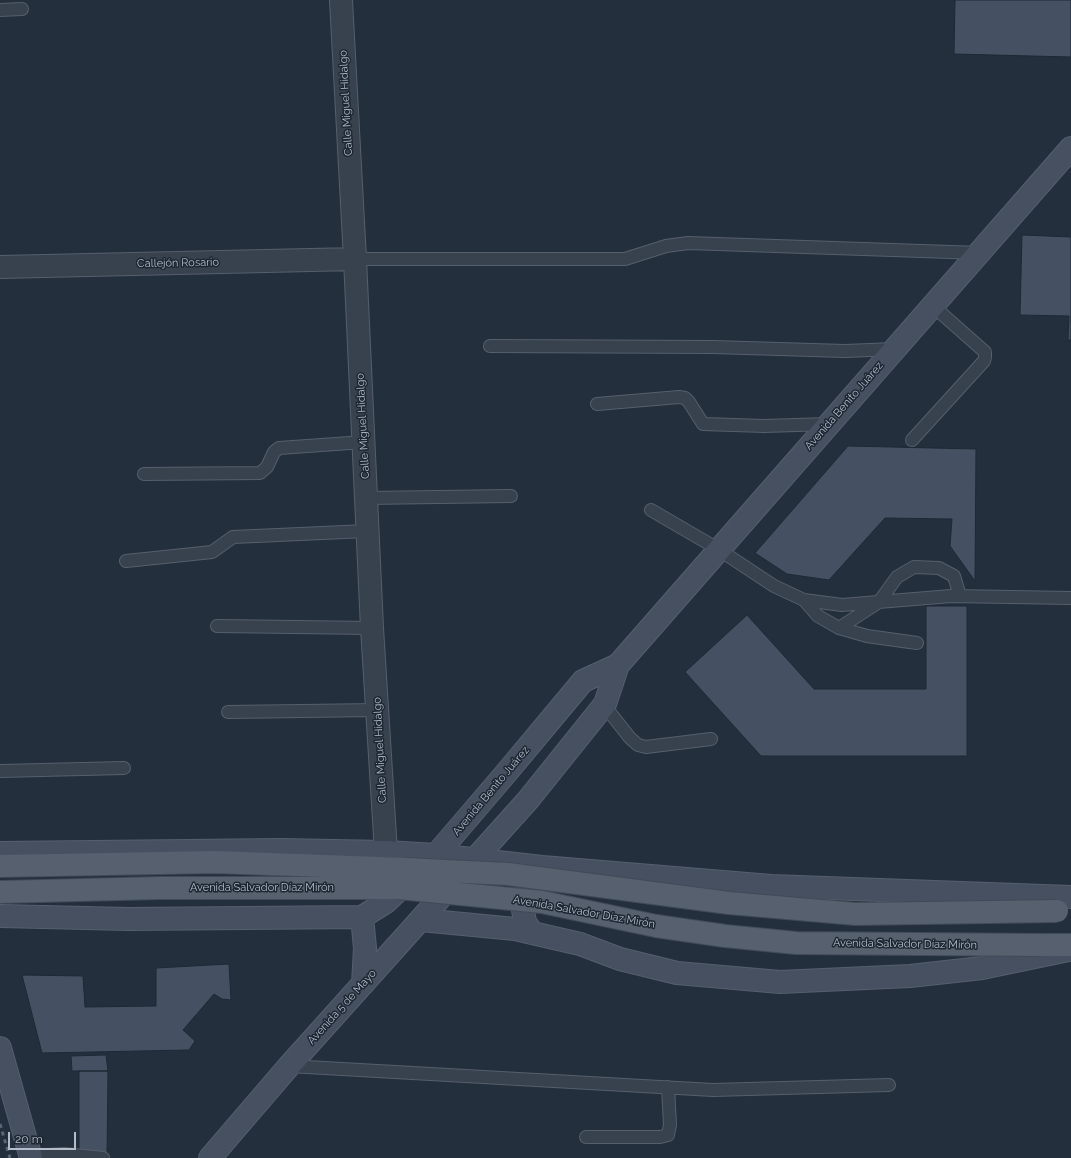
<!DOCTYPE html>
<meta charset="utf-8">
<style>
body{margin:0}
#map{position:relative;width:1071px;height:1158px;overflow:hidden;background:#242f3e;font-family:Raleway,sans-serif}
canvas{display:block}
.scale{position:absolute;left:8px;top:1132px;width:68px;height:18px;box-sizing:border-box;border:2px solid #b4bcc9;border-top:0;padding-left:5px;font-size:12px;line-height:14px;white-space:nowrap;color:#b4bcc9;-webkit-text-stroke:3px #1d2633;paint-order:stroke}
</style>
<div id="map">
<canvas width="1071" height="1158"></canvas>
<div class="scale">20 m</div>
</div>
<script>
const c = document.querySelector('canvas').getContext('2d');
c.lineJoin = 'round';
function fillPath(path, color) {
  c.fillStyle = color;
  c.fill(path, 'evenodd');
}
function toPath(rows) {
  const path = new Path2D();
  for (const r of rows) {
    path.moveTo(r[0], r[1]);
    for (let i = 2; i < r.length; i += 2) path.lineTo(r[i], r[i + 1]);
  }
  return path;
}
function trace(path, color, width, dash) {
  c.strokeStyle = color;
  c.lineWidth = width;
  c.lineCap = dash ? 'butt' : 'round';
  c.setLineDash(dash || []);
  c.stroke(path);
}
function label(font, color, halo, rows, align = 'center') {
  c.font = font + ' Raleway,sans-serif';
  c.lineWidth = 3;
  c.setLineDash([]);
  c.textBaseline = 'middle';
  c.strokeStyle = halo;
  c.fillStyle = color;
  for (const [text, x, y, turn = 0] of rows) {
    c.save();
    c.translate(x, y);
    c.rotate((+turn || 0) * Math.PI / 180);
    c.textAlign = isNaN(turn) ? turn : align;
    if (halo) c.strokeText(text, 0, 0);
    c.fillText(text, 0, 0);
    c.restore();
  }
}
const building = toPath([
 [955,0,1071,0,1071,57,954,54,955,0],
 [1022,235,1071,237,1071,340,1068,340,1069,316,1020,315,1022,235],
 [848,446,976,449,975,581,950,546,952,519,885,518,829,580,787,574,755,553,848,446],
 [926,606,967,606,967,756,761,756,685,672,747,615,814,689,926,689,926,606],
 [229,964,231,1000,222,999,214,994,183,1030,195,1041,189,1050,42,1053,22,975,83,976,85,1007,156,1006,156,968,229,964],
 [106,1055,108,1071,72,1071,71,1056,106,1055],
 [79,1071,108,1071,107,1158,79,1158,79,1071]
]);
const lane = toPath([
 [0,10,22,9],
 [355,259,625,259,666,246,688,243,980,253],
 [490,346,713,347,845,351,895,349],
 [597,404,679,397,685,398,689,402,703,424,764,426,829,424],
 [912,440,984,361,985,357,985,352,933,306],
 [144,474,260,473,267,467,274,452,279,448,364,442],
 [366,498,511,496],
 [651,510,718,549,774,586,804,600,842,605,951,596,1071,598],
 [126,561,212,552,233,537,367,531],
 [804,600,818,616,839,628,867,636,917,643],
 [217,626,372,628],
 [839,628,879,602,897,577,914,567,939,568,954,576,960,596],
 [604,705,630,738,638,745,646,747,711,739],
 [228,712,377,710],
 [0,771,124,768],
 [289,1066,713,1090,889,1085],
 [586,1137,660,1137,668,1135,670,1125,668,1087],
 [31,1156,64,1154,103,1158]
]);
const street = toPath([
 [341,0,355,259,372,628,386,852],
 [0,267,355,259]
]);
const secondary = toPath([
 [0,853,281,850,386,852,436,855,542,867,771,886,1071,897],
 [0,916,128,919,362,917,386,902,436,855,507,772,583,681,618,665],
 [362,917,365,948,363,984],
 [421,920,515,929,580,944,620,959,677,973,780,982,910,976,982,968,1069,950],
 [532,933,525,922,522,904,527,884,542,867],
 [0,1048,31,1158],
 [210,1158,289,1066,528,800,605,704,618,665,1071,148]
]);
const primary = toPath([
 [0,866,215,862,406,869],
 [0,892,160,888,399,888],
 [1042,945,1071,945]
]);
const rail = toPath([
 [0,1124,10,1158]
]);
const primaryBridge = toPath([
 [406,869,508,874,729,903,856,914,1057,911],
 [399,888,542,902,656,926,725,936,796,943,1042,945]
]);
const streetNames = [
 ["Calle Miguel Hidalgo",346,103,-93],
 ["Callejón Rosario",178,263,-1],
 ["Avenida Benito Juárez",844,406,-49],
 ["Calle Miguel Hidalgo",363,426,-93],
 ["Calle Miguel Hidalgo",380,750,-93],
 ["Avenida Benito Juárez",491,791,-50],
 ["Avenida Salvador Díaz Mirón",262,888],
 ["Avenida Salvador Díaz Mirón",584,912,10],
 ["Avenida Salvador Díaz Mirón",905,944,1],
 ["Avenida 5 de Mayo",342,1007,-48]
];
fillPath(building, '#455162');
trace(building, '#1f2835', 1);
trace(lane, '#565f6c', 14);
trace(street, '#565f6c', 24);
trace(secondary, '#565f6c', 24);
trace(primary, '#414a57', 24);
trace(lane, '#38414e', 12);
trace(street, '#38414e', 22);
trace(secondary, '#465061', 22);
trace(primary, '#56606e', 22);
trace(rail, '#5a6575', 3, [4, 4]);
trace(primaryBridge, '#414a57', 24, []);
trace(primaryBridge, '#56606e', 22);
label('11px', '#b4bcc9', '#1d2633', streetNames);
</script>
